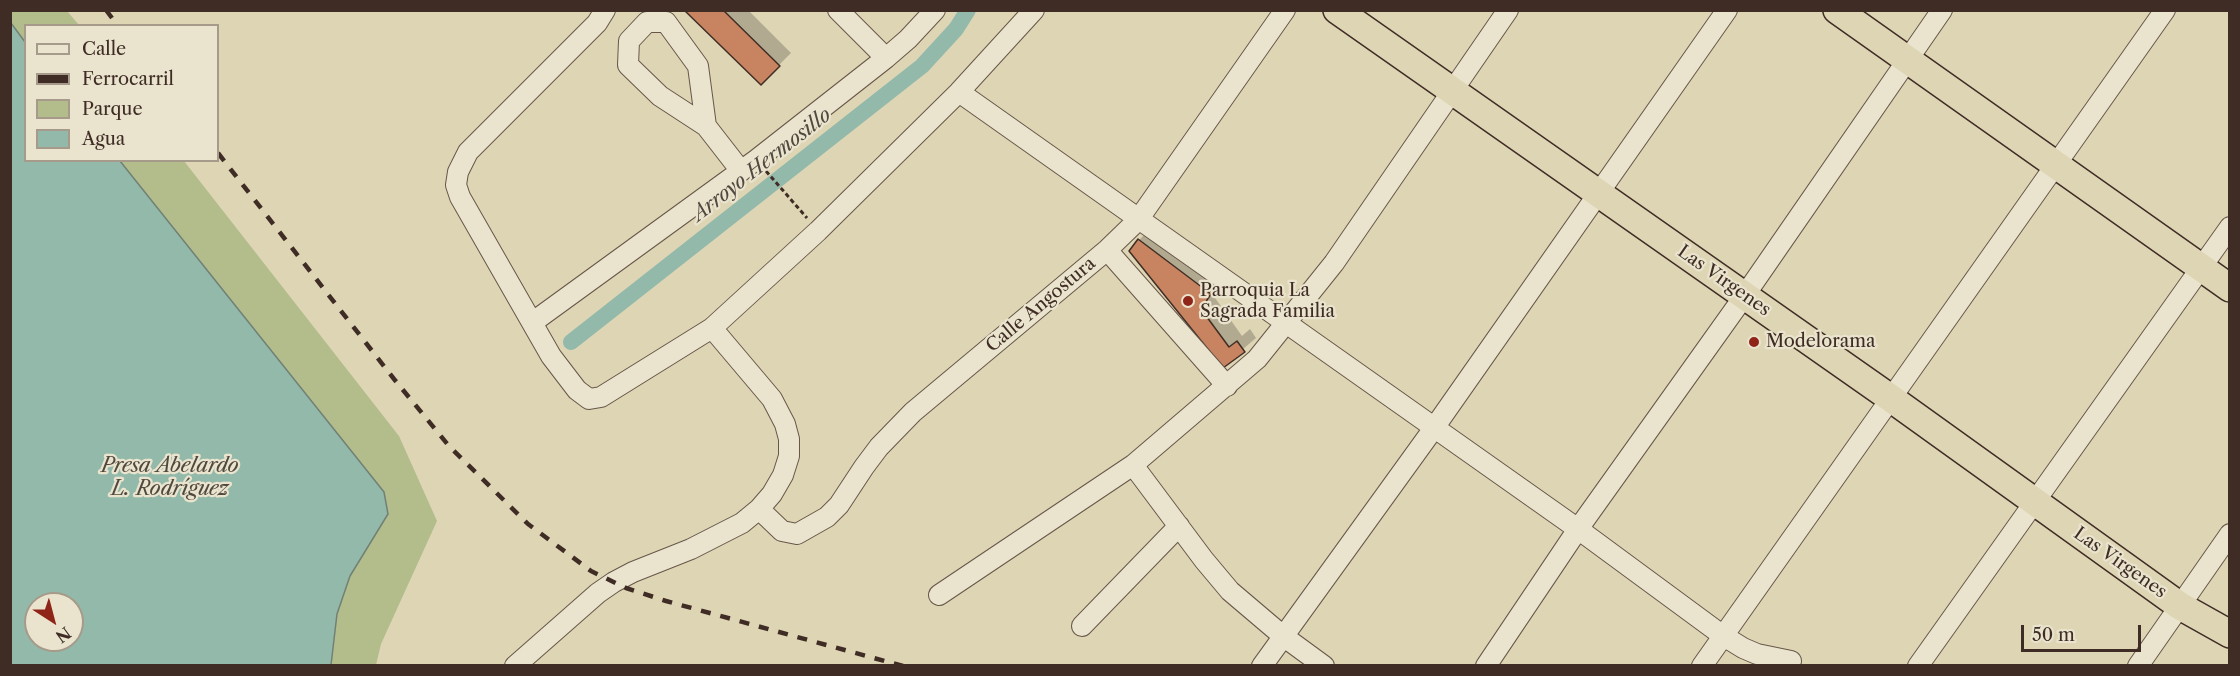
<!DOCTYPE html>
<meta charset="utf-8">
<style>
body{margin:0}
#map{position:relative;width:2240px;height:676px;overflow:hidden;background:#ded5b4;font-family:"Libre Caslon Text",serif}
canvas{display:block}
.frame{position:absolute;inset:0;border:12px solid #3f2d25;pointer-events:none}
.legend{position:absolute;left:24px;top:24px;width:195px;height:138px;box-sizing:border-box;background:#eae4ce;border:2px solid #a69b8a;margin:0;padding:8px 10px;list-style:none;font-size:18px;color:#3f2d25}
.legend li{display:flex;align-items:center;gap:12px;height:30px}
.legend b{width:30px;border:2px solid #a69b8a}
.north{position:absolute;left:24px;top:592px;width:60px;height:60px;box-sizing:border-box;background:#eae4ce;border:2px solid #a69b8a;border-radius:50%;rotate:144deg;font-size:16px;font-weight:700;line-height:24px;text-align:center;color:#3f2d25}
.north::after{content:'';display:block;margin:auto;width:21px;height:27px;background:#8f2418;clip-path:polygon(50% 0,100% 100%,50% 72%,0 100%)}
.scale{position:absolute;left:2021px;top:625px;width:120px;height:27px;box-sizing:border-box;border:3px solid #3f2d25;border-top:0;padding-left:8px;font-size:18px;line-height:21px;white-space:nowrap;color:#3f2d25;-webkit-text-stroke:4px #eae4ce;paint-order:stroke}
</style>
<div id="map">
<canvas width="2240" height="676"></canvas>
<div class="frame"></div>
<ul class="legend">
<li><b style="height:8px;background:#eae4ce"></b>Calle</li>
<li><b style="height:8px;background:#3f2d25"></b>Ferrocarril</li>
<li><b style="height:16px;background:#b3bd8c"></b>Parque</li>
<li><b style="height:16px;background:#93b9aa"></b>Agua</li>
</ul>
<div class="north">N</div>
<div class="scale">50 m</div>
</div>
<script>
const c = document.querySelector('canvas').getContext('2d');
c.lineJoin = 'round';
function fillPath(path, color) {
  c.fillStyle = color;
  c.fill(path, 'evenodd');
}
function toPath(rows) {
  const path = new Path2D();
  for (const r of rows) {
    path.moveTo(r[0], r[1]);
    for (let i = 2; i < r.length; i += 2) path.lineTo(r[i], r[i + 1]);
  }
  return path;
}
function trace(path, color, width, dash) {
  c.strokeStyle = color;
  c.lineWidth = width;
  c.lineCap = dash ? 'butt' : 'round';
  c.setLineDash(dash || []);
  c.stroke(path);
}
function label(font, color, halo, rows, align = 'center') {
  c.font = font + ' "Libre Caslon Text",serif';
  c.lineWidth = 4.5;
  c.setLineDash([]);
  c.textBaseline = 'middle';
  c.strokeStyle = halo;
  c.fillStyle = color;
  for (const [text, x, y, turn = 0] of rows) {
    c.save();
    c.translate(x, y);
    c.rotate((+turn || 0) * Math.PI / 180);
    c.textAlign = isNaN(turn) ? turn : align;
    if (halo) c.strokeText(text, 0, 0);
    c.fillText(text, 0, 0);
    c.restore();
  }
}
const green = toPath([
 [10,11,67,11,79,25,26,26,26,160,184,161,399,436,437,521,381,644,376,665,11,665],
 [36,604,72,604,72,640,36,640]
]);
const water = toPath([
 [11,23,25,42,26,160,120,161,384,492,388,514,350,576,337,614,331,665,11,665,11,23],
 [36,604,72,604,72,640,36,640,36,604]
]);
const shadow = toPath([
 [687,10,748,10,791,53,761,83],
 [1152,227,1222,281,1213,295,1242,336,1250,329,1256,338,1223,366,1139,240]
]);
const canal = toPath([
 [571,342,922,66,956,29,968,10]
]);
const building = toPath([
 [684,10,723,10,780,66,761,85,684,10],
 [1138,239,1211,294,1201,309,1229,347,1237,341,1245,352,1223,368,1129,251,1138,239]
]);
const path = toPath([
 [766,171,807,218]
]);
const minor = toPath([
 [605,10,597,23,468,152,458,172,456,185,460,197,551,356,577,390,589,399,601,397,712,328,818,231,959,92,1034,10],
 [838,10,886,58],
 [959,92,1578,529,1722,635,1743,648,1757,654,1791,661],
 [706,126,698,66,666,22,647,22,629,41,628,65,660,96,706,126,741,171],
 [1107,250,1227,386],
 [533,322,756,160,886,58,908,39,935,10],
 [1133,465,1204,560,1230,591,1283,636,1324,666],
 [759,509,782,531,797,534,827,517,839,505,864,467,879,447,913,412,1107,250,1138,220,1285,10],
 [939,595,1133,465,1257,359,1334,263,1508,10],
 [1082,626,1179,526],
 [515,666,598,593,614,582,633,572,691,549,742,523,759,509,772,494,783,475,789,456,789,439,785,424,772,399,712,328],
 [1262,666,1434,428,1727,10],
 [1486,666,1578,529,1745,295,1942,10],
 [1702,666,2165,10],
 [1918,666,2230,227],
 [2138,666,2230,534]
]);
const highway = toPath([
 [1337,10,1889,397,2155,588,2180,606,2230,634],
 [1837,10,2230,288]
]);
const rail = toPath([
 [106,10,118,26],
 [218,153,394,379,449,446,528,524,591,571,626,588,666,601,903,666]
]);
const markers = [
 [1188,301,6,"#8f2418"],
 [1754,342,6,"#8f2418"]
];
const streetNames = [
 ["Las Virgenes",1724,281,35],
 ["Calle Angostura",1041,305,-40],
 ["Las Virgenes",2120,563,35]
];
const poiNames = [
 ["Parroquia La",1200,291],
 ["Sagrada Familia",1200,312],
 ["Modelorama",1766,342]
];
const waterNames = [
 ["Arroyo Hermosillo",762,165,-38],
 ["Presa Abelardo",170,466],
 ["L. Rodríguez",170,489]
];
fillPath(green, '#b3bd8c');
fillPath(water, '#93b9aa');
trace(water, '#718175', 1.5);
fillPath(shadow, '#0003');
trace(canal, '#93b9aa', 16);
fillPath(building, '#c88461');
trace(building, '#3f2d25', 1.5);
trace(minor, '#675749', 22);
trace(highway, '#3f2d25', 30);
trace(path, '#3f2d25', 3, [4.5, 3]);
trace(minor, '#eae4ce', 20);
trace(highway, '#ded5b4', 27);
trace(rail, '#3f2d25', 4.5, [10, 10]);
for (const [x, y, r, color] of markers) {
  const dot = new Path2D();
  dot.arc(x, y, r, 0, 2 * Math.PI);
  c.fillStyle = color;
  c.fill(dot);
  trace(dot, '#eae4ce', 2);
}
label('18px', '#3f2d25', '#eae4ce', streetNames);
label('18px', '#3f2d25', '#eae4ce', poiNames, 'left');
label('italic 20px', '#504940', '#eae4ce', waterNames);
</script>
